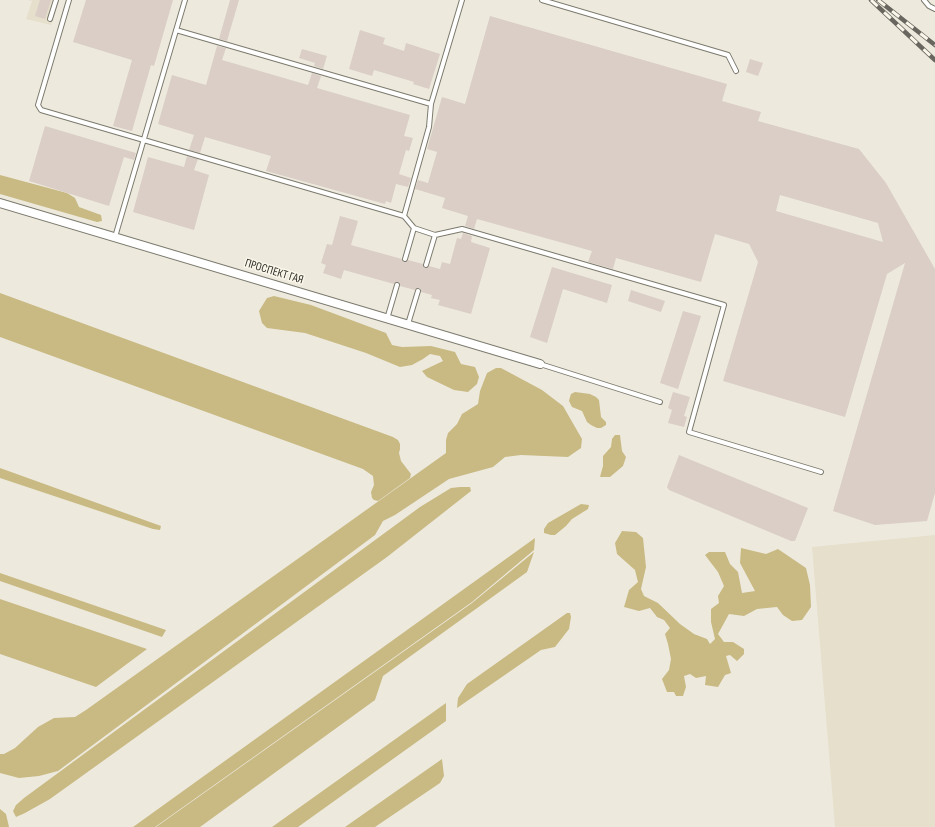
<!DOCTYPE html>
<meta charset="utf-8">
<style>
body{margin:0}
canvas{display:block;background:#ede9dd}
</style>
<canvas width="935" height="827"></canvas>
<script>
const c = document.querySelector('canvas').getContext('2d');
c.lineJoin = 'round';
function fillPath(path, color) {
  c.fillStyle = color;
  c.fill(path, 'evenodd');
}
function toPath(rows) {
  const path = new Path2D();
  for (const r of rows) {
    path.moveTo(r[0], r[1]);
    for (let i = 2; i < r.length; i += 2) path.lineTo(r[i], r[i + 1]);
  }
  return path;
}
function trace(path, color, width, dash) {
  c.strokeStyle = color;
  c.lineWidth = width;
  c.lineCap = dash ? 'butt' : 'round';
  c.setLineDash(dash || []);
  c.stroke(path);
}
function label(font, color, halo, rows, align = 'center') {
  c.font = font + ' "Sofia Sans Condensed",sans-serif';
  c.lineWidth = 3;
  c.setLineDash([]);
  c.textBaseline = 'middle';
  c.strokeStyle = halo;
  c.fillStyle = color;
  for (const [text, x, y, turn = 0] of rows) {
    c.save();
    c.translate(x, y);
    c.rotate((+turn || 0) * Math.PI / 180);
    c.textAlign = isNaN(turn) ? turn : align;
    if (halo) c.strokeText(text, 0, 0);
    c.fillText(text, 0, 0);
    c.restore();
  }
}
const built = toPath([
 [28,0,58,0,51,25,26,19,32,1],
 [935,535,935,827,835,827,812,547]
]);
const green = toPath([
 [0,175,67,193,75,198,79,207,101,215,102,221,97,222,0,194],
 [0,293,393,437,398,440,400,444,400,449,399,453,401,461,411,474,410,478,378,501,374,500,372,498,371,492,374,485,373,476,363,469,0,337],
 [274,296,311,305,386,333,392,345,402,347,431,346,455,352,461,364,475,367,479,377,477,384,468,392,454,390,427,377,422,371,443,361,440,356,430,354,423,359,412,365,400,367,366,353,305,333,267,328,262,323,259,311,267,298],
 [496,368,501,368,542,390,563,406,582,439,581,448,568,457,521,455,505,457,493,467,449,479,395,515,383,521,375,535,58,771,39,776,19,778,0,773,0,754,4,754,15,748,38,727,54,718,75,717,86,710,446,453,446,440,448,433,457,424,462,414,478,404,480,391,487,373],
 [575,392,590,394,596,397,599,400,601,417,606,422,606,425,601,428,597,428,591,425,587,422,582,411,572,407,569,401,570,397,571,394],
 [615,435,620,435,622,451,626,457,623,466,610,477,600,477,603,466,603,456,611,447,612,439],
 [0,468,161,526,160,530,153,529,0,478],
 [460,487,470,487,471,491,387,557,50,799,25,813,16,817,13,811,16,805,24,798,420,507,451,488],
 [581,504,589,505,588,509,572,519,566,526,555,535,551,535,544,533,544,529,548,523],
 [622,531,636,532,643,538,646,567,641,589,644,596,658,603,680,624,694,634,707,639,710,644,715,639,711,622,711,609,719,603,718,596,724,586,718,572,705,555,709,552,725,552,730,564,738,572,742,593,755,591,740,563,741,548,766,554,778,549,806,568,810,585,811,607,802,620,792,621,783,615,777,607,757,609,744,616,729,614,718,634,724,642,733,642,744,649,744,654,737,661,730,655,726,656,731,673,725,675,718,687,705,685,706,676,696,678,690,674,684,676,686,687,683,696,676,696,674,692,667,692,662,679,669,670,671,659,668,644,665,634,670,628,664,620,657,617,650,608,639,611,624,607,629,590,638,582,635,570,617,554,615,543],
 [535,538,534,550,472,602,155,827,133,827],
 [534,552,527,572,383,676,375,700,200,827,156,827,472,603],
 [0,573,166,630,162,637,0,581],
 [0,599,147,649,96,687,0,654],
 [567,613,570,613,571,617,569,629,555,647,541,650,457,708,458,698,467,684],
 [446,703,446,721,298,827,272,827],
 [442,759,444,776,440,783,375,827,345,827],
 [0,809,6,814,9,827,0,827]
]);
const building = toPath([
 [40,0,51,0,45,19,35,16],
 [86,0,173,0,154,66,151,65,132,131,113,126,132,60,73,42],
 [230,0,239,0,227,41,219,39],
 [490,16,727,84,722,101,761,112,758,121,859,149,886,183,935,269,935,493,927,521,875,525,833,511,905,263,887,274,845,417,723,381,758,262,749,244,715,234,701,282,616,258,613,269,588,262,592,251,477,219,474,229,465,226,468,216,442,208,445,198,415,189,418,180,428,183,437,152,427,149,442,97,465,104],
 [780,195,878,223,883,242,776,211],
 [360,30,385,38,383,44,404,51,406,43,440,54,429,89,413,84,414,82,374,70,372,76,349,69],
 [217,46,226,48,222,60,308,85,312,73,321,76,317,88,410,115,404,136,413,138,409,151,406,150,399,174,411,178,408,187,396,184,391,203,386,201,385,204,266,171,271,156,205,137,200,153,189,150,194,135,158,124,172,75,206,85],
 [302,49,327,56,323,69,314,66,315,63,299,58],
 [750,59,763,63,758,76,746,72],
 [45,126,136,153,134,160,124,157,109,206,29,181],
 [187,156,198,159,194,170,209,175,194,230,133,212,148,157,184,167],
 [340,216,358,221,351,245,402,259,404,262,408,260,423,264,425,268,429,266,440,269,442,262,450,264,457,238,461,239,463,233,472,236,471,242,490,248,471,314,438,305,440,300,431,298,432,295,421,292,421,289,419,288,415,290,400,286,400,283,398,282,394,284,344,270,341,279,323,273,326,265,321,263,327,244,332,245],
 [552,267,612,285,607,303,563,289,547,343,530,337],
 [631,290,665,301,661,312,628,301],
 [683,311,701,316,678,389,660,383],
 [673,392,690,397,684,416,687,417,684,427,668,423,672,410,668,408],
 [679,455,808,508,795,541,791,541,669,490,667,487]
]);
const service = toPath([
 [69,0,38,105,41,110,404,216],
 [542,0,728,55,736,71],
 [924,0,929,6,935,9],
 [50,19,56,0],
 [176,30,431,104],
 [435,235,414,228,404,216,429,127,431,104,462,0],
 [115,237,185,0],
 [405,259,414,228],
 [426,265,435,235,462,229,724,305,689,432,821,472],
 [387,319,397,285],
 [408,324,418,291],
 [540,364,660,402]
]);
const minor = toPath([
 [0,203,540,364]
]);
const rail = toPath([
 [871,0,935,60],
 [878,0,935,45]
]);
const streetNames = [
 ["ПРОСПЕКТ ГАЯ",274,272,17]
];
fillPath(built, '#e5dfcc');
fillPath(green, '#c9ba83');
fillPath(building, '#dacec6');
trace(service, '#7c7a6e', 6);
trace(minor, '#7c7a6e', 10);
trace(service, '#fff', 4);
trace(minor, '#fff', 8);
trace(rail, '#68665f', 4.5);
trace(rail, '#faf7ea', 3, [9]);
label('12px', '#2f2e29', '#faf7ea', streetNames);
</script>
